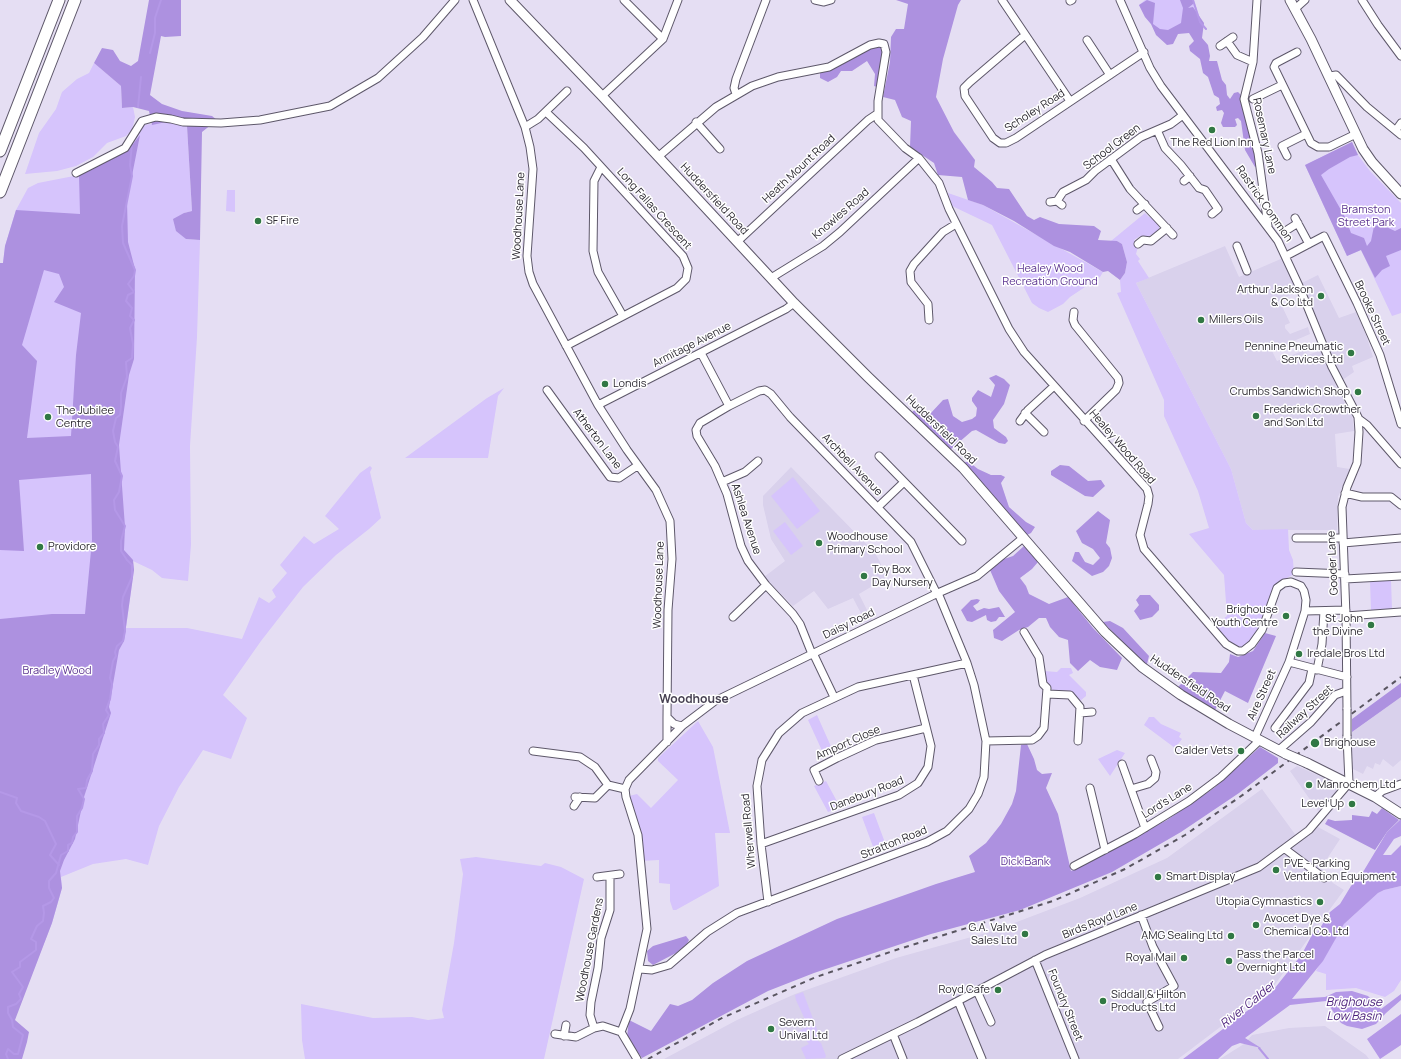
<!DOCTYPE html>
<style>
body{margin:0}
canvas{display:block;background:#e5def3}
</style>
<canvas width="1401" height="1059"></canvas>
<script>
const c = document.querySelector('canvas').getContext('2d');
c.lineJoin = 'round';
function fillPath(path, color) {
  c.fillStyle = color;
  c.fill(path, 'evenodd');
}
function toPath(rows) {
  const path = new Path2D();
  for (const r of rows) {
    path.moveTo(r[0], r[1]);
    for (let i = 2; i < r.length; i += 2) path.lineTo(r[i], r[i + 1]);
  }
  return path;
}
function trace(path, color, width, dash) {
  c.strokeStyle = color;
  c.lineWidth = width;
  c.lineCap = dash ? 'butt' : 'round';
  c.setLineDash(dash || []);
  c.stroke(path);
}
function label(font, color, halo, rows, align = 'center') {
  c.font = font + ' Manrope,sans-serif';
  c.lineWidth = 3;
  c.setLineDash([]);
  c.textBaseline = 'middle';
  c.strokeStyle = halo;
  c.fillStyle = color;
  for (const [text, x, y, turn = 0] of rows) {
    c.save();
    c.translate(x, y);
    c.rotate((+turn || 0) * Math.PI / 180);
    c.textAlign = isNaN(turn) ? turn : align;
    if (halo) c.strokeText(text, 0, 0);
    c.fillText(text, 0, 0);
    c.restore();
  }
}
const built = toPath([
 [1225,246,1239,277,1283,258,1296,286,1318,275,1339,318,1356,312,1366,335,1373,357,1352,366,1354,372,1335,385,1352,415,1354,431,1335,434,1337,467,1350,469,1338,497,1337,530,1253,530,1246,523,1231,469,1136,283],
 [1298,292,1322,350,1308,355,1305,350,1277,361,1272,351,1275,349,1310,334,1308,327,1290,334,1285,328,1285,325,1290,323,1280,302,1286,297],
 [791,467,875,553,880,562,886,578,859,594,872,620,866,623,853,598,828,609,814,591,793,606,764,577,785,561,771,539,763,505,763,496],
 [1401,697,1401,760,1393,767,1383,759,1380,765,1375,763,1373,769,1367,766,1363,774,1353,769,1351,733],
 [1297,766,1333,782,1336,786,1336,793,1318,811,1290,771],
 [1262,789,1300,841,1318,827,1340,839,1321,868,1333,883,1344,890,1273,987,1178,1059,664,1059,737,1020,795,994,896,958,993,931,1080,898,1167,858],
 [1325,1026,1366,1055,1369,1059,1220,1059,1244,1044,1252,1035,1289,1028]
]);
const green = toPath([
 [1145,0,1194,0,1200,18,1165,41,1145,17,1139,5],
 [94,63,121,86,122,108,133,107,135,117,132,130,126,136,107,143,93,157,76,166,57,171,25,174,39,133,56,109,62,92,77,79,89,73],
 [166,122,187,126,192,211,184,213,186,239,200,240,197,337,190,446,191,545,188,581,162,578,152,570,133,561,134,570,126,628,187,628,242,639,259,597,269,603,276,597,272,590,287,573,280,565,304,536,314,544,339,529,325,516,360,473,370,466,372,468,370,472,381,518,369,529,336,555,303,587,261,641,223,695,247,718,231,759,203,750,179,787,159,826,148,865,126,859,93,864,61,877,62,888,52,923,0,1055,0,263,3,263,5,246,16,210,28,188,38,183,79,175,130,148,144,125],
 [1352,142,1358,155,1370,171,1401,203,1401,313,1392,316,1361,250,1347,256,1305,165],
 [227,190,235,190,235,212,226,211],
 [948,193,983,205,1103,272,1100,277,1070,297,1063,304,1048,312,1039,308,1032,303,992,225,952,206],
 [1145,213,1149,217,1152,216,1159,224,1159,230,1148,237,1140,236,1134,240,1138,247,1136,254,1140,259,1138,261,1149,278,1136,283,1231,469,1246,523,1253,530,1288,529,1289,550,1293,560,1294,574,1276,584,1259,627,1250,642,1243,648,1231,644,1214,625,1227,616,1224,575,1189,534,1209,528,1198,491,1164,416,1164,400,1117,293,1121,292,1120,280,1125,273,1127,262,1122,244,1117,241,1111,241],
 [504,388,498,396,488,458,405,458,487,398],
 [793,477,820,511,797,529,771,496],
 [785,522,803,546,791,555,773,531],
 [1391,580,1392,609,1371,610,1370,581],
 [1061,668,1071,668,1073,673,1069,675,1086,692,1086,696,1080,701,1071,691,1053,690,1048,686,1044,671,1057,672],
 [817,715,833,751,824,755,808,720],
 [1149,717,1154,717,1161,724,1181,733,1179,737,1182,739,1175,748,1144,725],
 [698,721,713,747,730,833,715,833,719,886,676,910,673,910,670,901,670,884,659,883,659,860,641,861,629,796,637,794,651,808,678,780,658,761,658,758],
 [1117,750,1125,753,1110,776,1098,759],
 [826,781,840,807,828,812,814,786],
 [874,813,887,848,875,852,862,817],
 [476,857,541,866,545,863,561,867,584,879,544,1059,305,1059,302,1040,301,1004,373,1018,412,1017,428,1020,444,1018,442,1010,454,943,463,874,460,859],
 [1401,886,1401,980,1394,991,1385,997,1356,988,1326,990,1326,974,1316,971,1344,924,1378,893,1384,890],
 [803,992,818,1032,818,1041,821,1043,826,1056,825,1058,806,1059,801,1048,809,1044,799,1031,808,1026,796,1000,795,995]
]);
const forest = toPath([
 [149,0,181,0,181,36,165,37,161,36,150,95,162,104,182,111,212,116,217,120,202,132,200,240,186,239,176,231,173,219,184,213,192,211,187,126,166,122,152,125,149,111,133,107,122,108,121,86,94,63,102,48,113,50,120,61,131,66,138,61],
 [896,0,961,0,958,5,943,59,936,97,954,132,975,160,974,167,992,182,997,188,1009,189,1027,216,1034,220,1040,217,1059,224,1094,226,1101,231,1098,240,1117,241,1122,244,1127,262,1125,273,1120,280,1108,271,1103,272,1070,252,1054,246,1014,221,983,205,968,200,962,177,938,175,934,163,910,147,911,121,902,117,895,100,883,97,890,62,891,37,896,29,904,29,908,4],
 [1147,0,1155,3,1153,24,1160,29,1168,30,1181,23,1183,8,1180,0,1194,0,1193,4,1188,8,1193,7,1204,23,1202,38,1208,45,1210,56,1209,61,1217,61,1222,80,1226,85,1227,95,1230,99,1234,93,1238,92,1241,95,1257,166,1255,167,1252,162,1245,150,1241,121,1238,118,1235,119,1237,125,1235,127,1223,127,1221,123,1224,113,1222,110,1217,111,1216,107,1220,104,1219,98,1214,95,1208,77,1203,73,1200,59,1190,51,1189,46,1194,41,1189,33,1178,34,1173,44,1167,45,1156,35,1151,24,1145,17,1139,5],
 [877,46,883,47,877,87,874,86,875,74,867,61,852,71,841,71,837,77,828,82,820,78,820,72,836,68,868,49],
 [140,135,127,201,128,242,135,269,134,359,129,375,119,445,125,527,124,550,133,560,134,570,124,641,119,650,109,707,111,713,84,797,75,839,64,860,60,871,62,888,52,923,15,1020,29,1032,27,1042,22,1059,0,1059,0,619,52,614,85,614,92,540,91,474,19,480,24,551,0,550,0,263,3,263,5,246,16,210,80,214,79,175,130,148],
 [44,270,59,274,64,287,54,302,81,313,76,355,71,436,27,438,37,361,22,345],
 [1352,142,1358,155,1350,157,1329,169,1321,175,1345,217,1351,233,1364,238,1367,246,1371,241,1374,226,1382,225,1395,231,1401,228,1401,250,1386,256,1390,266,1382,270,1375,278,1361,250,1347,256,1305,165],
 [996,375,1004,379,1010,385,1004,404,993,420,994,428,1006,437,1008,441,1005,444,999,443,976,430,972,431,950,450,912,412,916,409,921,414,930,414,943,400,948,399,953,416,962,422,972,419,976,416,977,408,972,401,972,398,978,390,991,397,995,385,989,378],
 [965,462,969,462,978,469,991,475,1001,475,1005,477,1001,483,1009,507,1026,522,1035,527,1031,533,1027,535,966,465],
 [1060,465,1069,466,1088,481,1101,480,1105,486,1093,497,1085,496,1051,475,1051,471],
 [1098,511,1110,520,1106,543,1110,548,1112,558,1109,566,1103,572,1092,576,1072,561,1075,552,1079,552,1085,562,1093,565,1100,558,1093,549,1082,543,1076,531],
 [1024,546,1038,562,1032,569,1020,578,1026,586,1029,594,1049,604,1068,597,1093,628,1122,658,1117,670,1100,667,1090,660,1078,671,1070,663,1068,640,1059,637,1050,627,1046,618,1039,618,1028,627,1019,630,1002,641,994,638,993,630,1015,612,999,591,990,570,994,565,1001,560,1013,556],
 [1140,595,1150,595,1159,605,1159,610,1152,617,1140,620,1134,611,1139,605,1136,600],
 [977,599,980,600,978,603,973,606,977,611,984,608,989,609,999,607,1005,617,999,617,996,621,991,622,987,620,986,615,972,622,967,621,961,610,971,600],
 [1110,621,1123,628,1149,656,1147,664,1144,664,1103,622],
 [1265,633,1276,636,1248,703,1225,691,1214,712,1176,689,1193,672,1221,673,1229,662,1230,654,1238,657,1253,651],
 [1401,683,1401,697,1352,732,1352,719],
 [1027,744,1034,759,1037,770,1042,774,1052,773,1046,788,1058,814,1071,871,1167,820,1214,788,1260,747,1278,758,1278,763,1239,793,1181,832,1112,872,1020,910,931,934,814,973,768,991,642,1058,627,1037,629,1020,651,1031,670,1004,678,1006,692,1000,713,983,747,961,837,919,936,884,975,872,969,856,986,843,1001,824,1012,804,1016,791,1021,745],
 [1382,808,1399,820,1387,832,1375,850,1325,824,1328,819,1335,821,1352,820,1352,815,1369,817,1372,811,1377,814],
 [686,936,689,940,687,944,676,953,653,965,648,961,647,951,653,946]
]);
const water = toPath([
 [1401,819,1401,836,1394,839,1383,855,1391,855,1401,845,1401,886,1384,890,1378,893,1344,924,1323,961,1292,999,1325,997,1336,992,1352,991,1368,996,1381,1009,1401,994,1401,1000,1386,1013,1376,1024,1362,1029,1347,1026,1341,1023,1326,1001,1290,1005,1245,1038,1261,1048,1240,1043,1232,1046,1218,1059,1183,1059,1271,993,1302,954,1314,931,1317,933,1330,912,1340,904,1351,886,1363,872,1387,832],
 [1401,1014,1401,1045,1380,1059,1367,1039]
]);
const stream = toPath([
 [1193,0,1200,22,1206,29],
 [150,53,155,33,155,18,161,0],
 [138,107,141,77],
 [0,792,17,798,16,803,21,811,39,817,45,821,56,844,50,855,59,865],
 [1259,1048,1268,1059],
 [8,1059,6,1054,8,1049,14,1054,18,1054,23,1035,13,1027,12,1020,8,1013,8,1007,16,1004,21,999,19,994,23,987,12,972,20,967,20,962,36,950,36,942,31,939,37,926,43,921,44,913,43,906,51,902,54,898,49,888,49,881,56,873,61,855,68,851,68,845,72,843,73,837,77,832,77,816,82,808,84,799,78,789,86,788,87,780,92,771,93,754,99,745,99,739,104,733,103,724,109,715,106,710,110,699,112,684,110,678,113,661,116,656,115,652,117,646,123,641,125,631,122,605,123,597,132,577,132,565,127,560,121,551,121,541,125,526,115,510,114,500,119,492,122,476,115,461,118,447,115,442,113,431,116,418,120,415,121,407,121,393,127,377,126,362,132,358,133,344,130,328,134,320,130,316,132,308,126,301,128,295,134,292,128,284,134,276,135,270,123,243,122,226,132,176,130,165,132,143]
]);
const minor = toPath([
 [473,0,525,127,530,147,533,169,527,256,529,272,533,284,598,405,627,450,656,490,670,521,672,559,668,610,667,717,674,724,682,726],
 [624,0,663,39],
 [815,0,824,2,831,0],
 [1002,0,1070,101],
 [1120,0,1150,68,1161,86,1278,241,1299,286,1332,367,1358,417,1359,432,1357,463,1347,487,1342,507,1346,616,1347,709],
 [1257,0,1253,62,1244,99,1258,153,1268,226],
 [1362,0,1378,25,1401,56],
 [1070,1,1072,0],
 [1295,9,1305,0],
 [1025,35,970,82,964,88,965,96,993,138,1000,143,1006,143,1016,138,1144,52],
 [1087,40,1110,75],
 [1227,41,1237,55,1253,62],
 [1220,46,1233,37],
 [1297,52,1276,63,1274,67,1311,143,1318,147,1329,147,1356,134],
 [1330,76,1336,75,1367,107,1401,135],
 [736,94,734,88,736,79,766,0],
 [602,96,663,39,678,0],
 [1253,99,1282,85],
 [546,112,584,148,683,256,688,268,686,279,677,288,566,346],
 [696,122,720,149],
 [525,127,538,119,567,91],
 [1157,130,1165,148,1181,165,1199,188,1205,190,1218,209,1212,214],
 [1396,130,1401,123],
 [659,156,716,107,752,86,778,77,829,67,870,45,879,43,884,44,886,52,878,101,878,120,905,148,919,158,939,183,949,209,1009,329,1024,352,1147,489,1149,496,1148,504,1140,535,1144,549,1226,644,1238,651,1243,651,1252,644,1262,630,1277,588,1284,583,1291,582,1301,586,1304,591,1306,600,1305,611,1289,662,1255,737],
 [1287,156,1282,146,1306,134],
 [1111,159,1130,189,1173,235],
 [601,167,594,181,593,251,598,272,623,316],
 [76,173,125,148,142,121,156,117,171,119,183,122,221,123,260,120,330,106,378,78,423,37,455,0],
 [1184,181,1190,176],
 [1057,201,1063,192,1086,180,1095,171,1141,137,1171,124,1183,115],
 [1050,202,1057,201,1062,205],
 [1137,210,1145,204],
 [1295,218,1309,244],
 [1287,230,1298,223],
 [737,242,868,120,877,114],
 [1138,244,1143,240,1151,241,1167,228],
 [1237,246,1247,271],
 [1286,256,1324,236,1357,303,1380,355,1401,424],
 [771,278,823,246,840,232,919,158],
 [1074,312,1073,320,1075,325,1118,378,1119,383,1116,390,1084,421],
 [929,320,928,304,911,282,910,271,914,264,943,232,956,224],
 [701,353,729,406,700,423,696,430,697,436,715,466,727,494,741,546,748,561,766,585,793,614,800,624,812,654],
 [547,390,610,477,619,478,637,466],
 [598,405,786,309,794,303],
 [729,406,759,391,765,390,771,394,790,417,911,542,937,594],
 [1025,413,1044,432],
 [1359,419,1367,425,1401,464],
 [1020,421,1028,410,1053,387],
 [879,456,962,541],
 [722,482,745,472,758,461],
 [1345,493,1362,497,1391,497,1401,505],
 [878,507,904,482],
 [1296,538,1343,538],
 [1343,543,1401,538],
 [1296,572,1345,574],
 [1345,579,1401,576],
 [1305,611,1346,610],
 [1346,616,1401,612],
 [733,617,766,585],
 [813,653,834,697],
 [1289,662,1347,677],
 [1317,670,1322,644,1324,611],
 [1047,694,1070,695,1080,707,1078,741],
 [1080,713,1092,712],
 [1275,728,1309,683,1312,669],
 [986,741,1032,740,1038,736,1044,728,1047,688,1043,684,1039,657,1024,632],
 [667,742,667,717],
 [1279,750,1311,722,1335,695,1346,691],
 [533,751,580,757,595,767,608,785,625,789],
 [1122,764,1145,828],
 [819,781,814,770,837,758,876,740,926,728],
 [1090,788,1105,850],
 [1131,789,1148,784,1155,778,1156,772,1151,759],
 [575,797,595,798,608,785],
 [1375,797,1382,791,1401,784],
 [574,806,580,797],
 [761,844,899,795,918,783,928,767,931,746,913,675],
 [1285,849,1324,878],
 [1074,866,1135,834,1189,801,1221,777,1260,740],
 [597,877,620,874],
 [768,902,761,844,757,786,762,760,779,733,802,713,858,687,967,663],
 [1141,915,1153,947,1174,986,1147,1002,1159,1027],
 [1035,960,1075,1059],
 [640,969,652,970,669,965,707,932,737,913,927,842,947,831,969,809,978,794,984,777,986,741,974,685,967,663,938,593],
 [977,991,991,1022],
 [958,1001,982,1059],
 [594,1028,603,1026,621,1032],
 [555,1034,576,1037,594,1028,590,1015,591,1002,598,968,601,938,610,910,610,876],
 [893,1034,903,1059],
 [564,1036,566,1025],
 [637,1059,621,1032,630,1009,647,929,638,835,626,797,625,789,629,780,682,726,715,701,938,593,977,576,1023,538],
 [842,1059,918,1022,1045,955,1259,867,1309,830,1349,783,1347,736]
]);
const major = toPath([
 [510,0,602,96,794,303,868,377,963,468,1105,632,1142,667,1181,695,1229,724,1286,754],
 [1290,0,1311,39,1363,149,1372,162,1401,194],
 [1307,763,1375,797,1401,814]
]);
const highway = toPath([
 [0,151,59,0],
 [0,192,75,0]
]);
const rail = toPath([
 [648,1059,722,1018,816,977,899,949,1053,901,1125,869,1185,835,1244,794,1401,677]
]);
const minorBridge = toPath([
 [1347,709,1347,736]
]);
const majorBridge = toPath([
 [1286,754,1307,763]
]);
const markers = [
 [1212,130,4,"#317844"],
 [258,221,4,"#317844"],
 [1321,296,4,"#317844"],
 [1201,320,4,"#317844"],
 [1351,353,4,"#317844"],
 [605,384,4,"#317844"],
 [1358,392,4,"#317844"],
 [1256,416,4,"#317844"],
 [48,417,4,"#317844"],
 [819,543,4,"#317844"],
 [40,547,4,"#317844"],
 [864,576,4,"#317844"],
 [1286,616,4,"#317844"],
 [1371,625,4,"#317844"],
 [1299,654,4,"#317844"],
 [1315,743,5,"#317844"],
 [1241,751,4,"#317844"],
 [1309,785,4,"#317844"],
 [1352,804,4,"#317844"],
 [1276,870,4,"#317844"],
 [1158,877,4,"#317844"],
 [1320,902,4,"#317844"],
 [1256,925,4,"#317844"],
 [1025,934,4,"#317844"],
 [1231,936,4,"#317844"],
 [1184,958,4,"#317844"],
 [1229,961,4,"#317844"],
 [998,990,4,"#317844"],
 [1103,1001,4,"#317844"],
 [771,1029,4,"#317844"]
];
const streetNames = [
 ["Scholey Road",1035,111,-33],
 ["Rosemary Lane",1264,136,78],
 ["School Green",1112,147,-37],
 ["Heath Mount Road",799,169,-43],
 ["Huddersfield Road",714,199,47],
 ["Rastrick Common",1264,204,55],
 ["Long Fallas Crescent",654,209,48],
 ["Knowles Road",841,214,-41],
 ["Woodhouse Lane",519,216,-87],
 ["Brooke Street",1372,313,65],
 ["Armitage Avenue",692,345,-27],
 ["Huddersfield Road",941,430,44],
 ["Atherton Lane",597,439,53],
 ["Healey Wood Road",1122,447,49],
 ["Archbell Avenue",852,465,46],
 ["Ashlea Avenue",746,519,72],
 ["Gooder Lane",1333,563,-93],
 ["Woodhouse Lane",659,585,-88],
 ["Daisy Road",849,624,-26],
 ["Huddersfield Road",1190,684,34],
 ["Aire Street",1262,695,-66],
 ["Railway Street",1305,712,-43],
 ["Amport Close",848,743,-24],
 ["Danebury Road",867,794,-21],
 ["Lord's Lane",1167,801,-32],
 ["Wherwell Road",749,831,-95],
 ["Stratton Road",894,843,-22],
 ["Birds Royd Lane",1100,921,-22],
 ["Woodhouse Gardens",590,950,-79],
 ["Foundry Street",1065,1005,68]
];
const poiNames = [
 ["The Red Lion Inn",1212,143,"center"],
 ["SF Fire",266,221],
 ["Arthur Jackson",1313,290,"right"],
 ["& Co Ltd",1313,303,"right"],
 ["Millers Oils",1209,320],
 ["Pennine Pneumatic",1343,347,"right"],
 ["Services Ltd",1343,360,"right"],
 ["Londis",613,384],
 ["Crumbs Sandwich Shop",1350,392,"right"],
 ["Frederick Crowther",1264,410],
 ["and Son Ltd",1264,423],
 ["The Jubilee",56,411],
 ["Centre",56,424],
 ["Woodhouse",827,537],
 ["Primary School",827,550],
 ["Providore",48,547],
 ["Toy Box",872,570],
 ["Day Nursery",872,583],
 ["Brighouse",1278,610,"right"],
 ["Youth Centre",1278,623,"right"],
 ["St John",1363,619,"right"],
 ["the Divine",1363,632,"right"],
 ["Iredale Bros Ltd",1307,654],
 ["Brighouse",1324,743],
 ["Calder Vets",1233,751,"right"],
 ["Manrochem Ltd",1317,785],
 ["Level Up",1344,804,"right"],
 ["PVE - Parking",1284,864],
 ["Ventilation Equipment",1284,877],
 ["Smart Display",1166,877],
 ["Utopia Gymnastics",1312,902,"right"],
 ["Avocet Dye &",1264,919],
 ["Chemical Co. Ltd",1264,932],
 ["G.A. Valve",1017,928,"right"],
 ["Sales Ltd",1017,941,"right"],
 ["AMG Sealing Ltd",1223,936,"right"],
 ["Pass the Parcel",1237,955],
 ["Overnight Ltd",1237,968],
 ["Royal Mail",1176,958,"right"],
 ["Royd Cafe",990,990,"right"],
 ["Siddall & Hilton",1111,995],
 ["Products Ltd",1111,1008],
 ["Severn",779,1023],
 ["Unival Ltd",779,1036]
];
const parkNames = [
 ["Bramston",1366,210],
 ["Street Park",1366,223],
 ["Healey Wood",1050,269],
 ["Recreation Ground",1050,282],
 ["Bradley Wood",57,671],
 ["Dick Bank",1025,862]
];
const neighbourhoodNames = [
 ["Woodhouse",694,700]
];
const waterNames = [
 ["Brighouse",1354,1003],
 ["Low Basin",1354,1017],
 ["River Calder",1248,1005,-39]
];
fillPath(built, '#d9d1ec');
fillPath(green, '#d6c4fc');
fillPath(forest, '#ad91e0');
fillPath(water, '#b498e7');
trace(stream, '#b498e7', 2);
trace(minor, '#5e586a', 9);
trace(major, '#5e586a', 11);
trace(highway, '#5e586a', 13);
trace(minor, '#fff', 7);
trace(major, '#fff', 9);
trace(highway, '#fff', 11);
trace(rail, '#595560', 2, [5, 5]);
trace(minorBridge, '#5e586a', 9, []);
trace(majorBridge, '#5e586a', 11, []);
trace(minorBridge, '#fff', 7);
trace(majorBridge, '#fff', 9);
for (const [x, y, r, color] of markers) {
  const dot = new Path2D();
  dot.arc(x, y, r, 0, 2 * Math.PI);
  c.fillStyle = color;
  c.fill(dot);
  trace(dot, '#fff', 1.5);
}
label('11px', '#2c2931', '#fff', streetNames);
label('11px', '#2c2931', '#fff', poiNames, 'left');
label('11px', '#5d3591', '#fff', parkNames);
label('bold 12px', '#474152', '#fff', neighbourhoodNames);
label('italic 12px', '#491e79', '#fff', waterNames);
</script>
